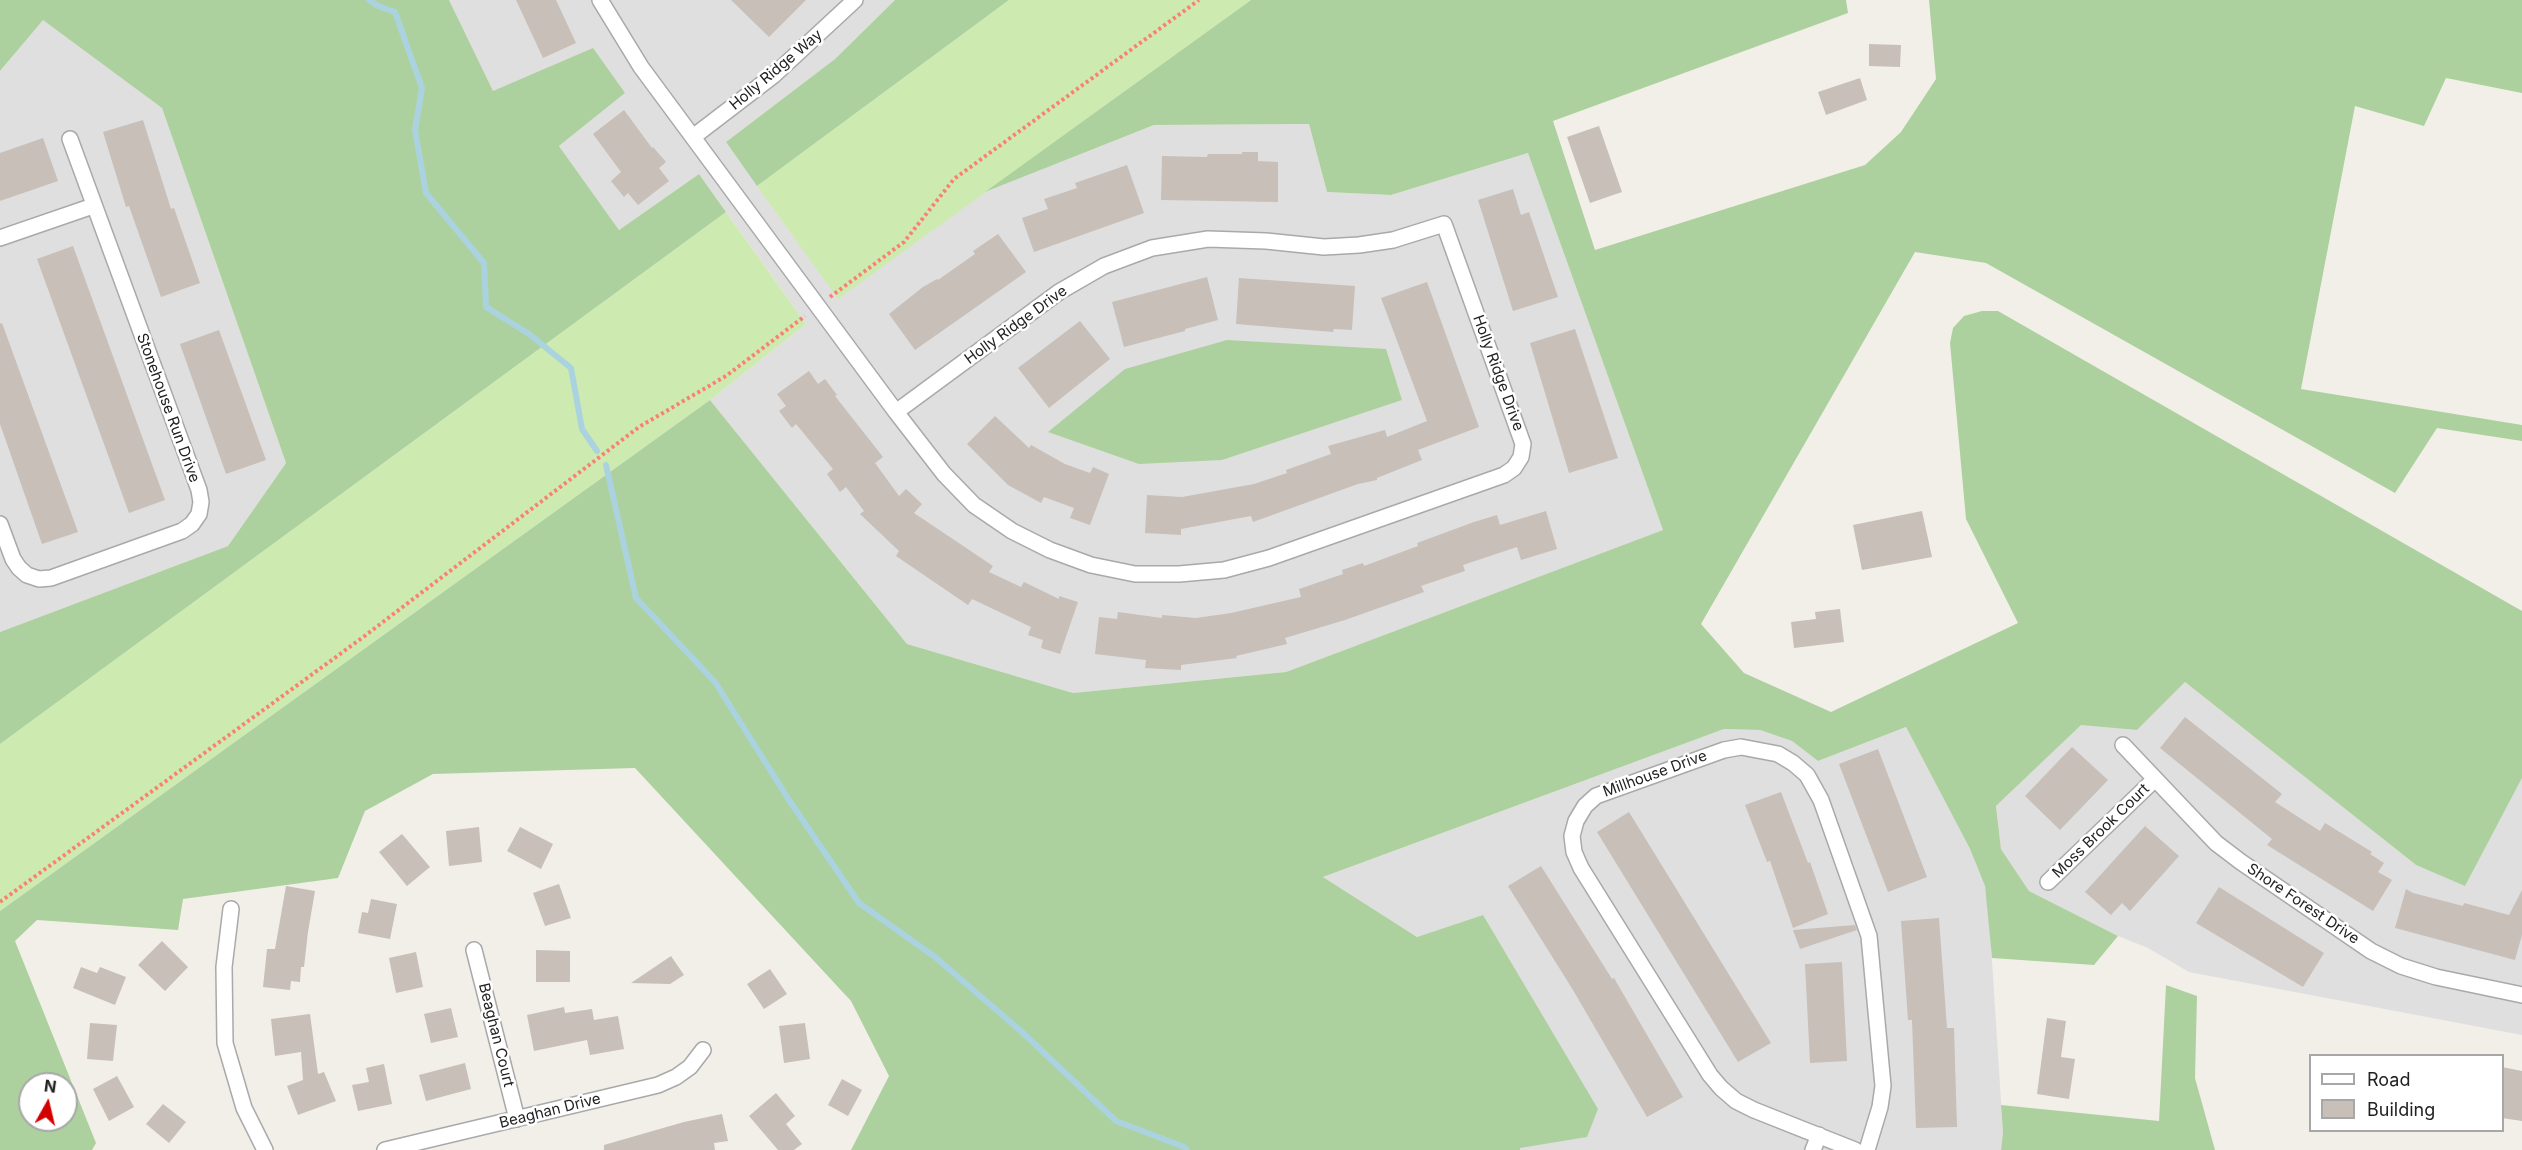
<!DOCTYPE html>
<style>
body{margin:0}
#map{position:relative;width:2522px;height:1150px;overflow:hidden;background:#f2efe9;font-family:Inter,sans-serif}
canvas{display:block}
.legend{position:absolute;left:2309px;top:1054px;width:195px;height:78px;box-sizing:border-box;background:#fff;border:2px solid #a7a7a7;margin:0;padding:8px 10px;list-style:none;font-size:18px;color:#222}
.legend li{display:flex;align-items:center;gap:12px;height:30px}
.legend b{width:30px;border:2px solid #a7a7a7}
.north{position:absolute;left:18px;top:1072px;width:60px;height:60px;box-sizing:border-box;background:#fff;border:2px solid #a7a7a7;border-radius:50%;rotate:8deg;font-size:16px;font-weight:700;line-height:24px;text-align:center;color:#222}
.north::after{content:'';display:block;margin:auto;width:21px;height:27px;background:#d40000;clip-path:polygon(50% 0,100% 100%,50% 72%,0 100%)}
</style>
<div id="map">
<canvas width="2522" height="1150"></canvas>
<ul class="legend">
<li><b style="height:8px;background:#fff"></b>Road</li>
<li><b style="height:16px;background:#c7bfb8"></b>Building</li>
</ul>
<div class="north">N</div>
</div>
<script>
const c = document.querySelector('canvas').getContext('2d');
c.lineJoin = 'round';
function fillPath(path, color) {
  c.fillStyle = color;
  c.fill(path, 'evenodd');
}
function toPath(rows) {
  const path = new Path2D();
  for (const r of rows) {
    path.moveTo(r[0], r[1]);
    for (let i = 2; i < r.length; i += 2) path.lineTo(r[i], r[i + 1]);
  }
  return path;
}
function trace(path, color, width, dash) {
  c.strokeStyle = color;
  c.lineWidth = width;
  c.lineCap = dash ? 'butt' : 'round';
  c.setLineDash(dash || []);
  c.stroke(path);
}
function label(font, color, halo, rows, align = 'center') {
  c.font = font + ' Inter,sans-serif';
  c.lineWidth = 5;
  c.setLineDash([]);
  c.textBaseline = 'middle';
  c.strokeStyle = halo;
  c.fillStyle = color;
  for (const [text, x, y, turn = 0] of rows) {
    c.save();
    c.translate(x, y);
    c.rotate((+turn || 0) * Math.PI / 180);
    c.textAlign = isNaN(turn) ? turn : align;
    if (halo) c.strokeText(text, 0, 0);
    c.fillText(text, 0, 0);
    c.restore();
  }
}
const residential = toPath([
 [449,0,895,0,835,59,726,142,838,298,985,192,1154,125,1309,124,1327,192,1391,195,1528,153,1663,530,1286,672,1073,693,907,644,710,400,806,324,699,174,619,230,559,146,625,93,492,91],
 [43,19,162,108,286,463,228,546,0,632,0,71],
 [2185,682,2416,865,2465,885,2522,778,2522,1035,2189,972,2148,948,2118,936,2029,891,2001,849,1996,806,2081,724,2137,730],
 [1906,727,1970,849,1985,886,1990,930,2003,1132,2001,1150,1520,1150,1483,915,1417,937,1323,877,1724,729,1760,730,1792,741,1818,761]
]);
const grass = toPath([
 [1009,0,1251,0,838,299,757,186],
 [726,212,806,324,710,400,0,911,0,744]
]);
const forest = toPath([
 [0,0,449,0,493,91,593,48,625,93,559,146,619,230,699,174,726,212,0,744,0,632,228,546,286,463,162,108,43,20,0,71],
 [895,0,1009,0,757,186,726,142,835,59],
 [1251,0,1846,0,1848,13,1553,121,1595,250,1865,165,1901,132,1936,79,1929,0,2522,0,2522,93,2446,78,2424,126,2355,106,2301,389,2522,425,2522,441,2437,428,2395,493,1986,263,1915,252,1701,624,1744,673,1831,712,2018,623,1966,519,1950,343,1953,328,1964,316,1982,311,1998,311,2522,611,2522,778,2465,886,2416,865,2185,682,2137,730,2081,725,1996,806,2001,849,2029,891,2118,936,2094,965,1992,958,1985,886,1970,849,1906,727,1818,761,1792,741,1760,730,1724,729,1323,877,1417,937,1483,915,1598,1109,1587,1137,1520,1148,1520,1150,851,1150,889,1076,851,1001,635,768,433,774,365,811,338,878,183,899,178,930,37,920,15,941,96,1143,92,1150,0,1150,0,911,710,400,907,644,1073,693,1286,672,1663,530,1528,153,1391,195,1327,192,1309,124,1154,125,985,192],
 [30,1084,66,1084,66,1120,30,1120],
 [1227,340,1386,349,1402,400,1222,460,1139,464,1048,432,1125,369],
 [2166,985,2197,996,2195,1078,2215,1150,2001,1150,2003,1132,2001,1105,2159,1121]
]);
const stream = toPath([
 [369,0,378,6,395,12,422,88,415,130,426,193,484,263,486,307,529,334,571,368,582,429,597,451],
 [606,465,636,598,715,682,789,800,859,903,935,957,1022,1032,1116,1121,1184,1147,1187,1150]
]);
const building = toPath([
 [516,0,556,0,576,43,543,58],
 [731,0,806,0,769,37],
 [1869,44,1901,45,1900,67,1869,66],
 [1860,78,1867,100,1826,115,1818,92],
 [624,110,652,148,653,147,666,162,659,168,669,181,638,205,628,193,624,197,611,181,621,172,593,134],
 [143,120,171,209,174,208,200,283,161,297,129,206,126,207,103,132],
 [1599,126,1622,192,1590,203,1567,137],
 [43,138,58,181,0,201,0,153],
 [1242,152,1258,152,1258,161,1278,162,1278,202,1161,200,1162,156,1207,157,1208,154,1242,154],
 [1127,165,1144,213,1034,252,1022,218,1048,209,1044,199,1077,188,1075,183],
 [1513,189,1521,215,1529,212,1558,297,1513,311,1478,200],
 [998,234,1026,272,915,350,889,314,923,287,937,279,938,280,975,254,973,251],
 [73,246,165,500,129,513,37,259],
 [1207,277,1218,320,1185,329,1185,331,1124,347,1112,302],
 [1239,278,1355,286,1352,330,1334,329,1333,332,1236,324],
 [1427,282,1479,427,1418,450,1422,460,1377,478,1377,480,1358,484,1253,522,1251,516,1181,529,1181,535,1145,533,1147,495,1182,497,1254,484,1287,473,1286,470,1331,454,1328,446,1385,430,1387,437,1427,421,1381,298],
 [1080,321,1110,359,1049,408,1018,368],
 [2,323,78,532,42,544,0,424,0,324],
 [1575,329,1618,458,1569,473,1530,343],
 [219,330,266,460,226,474,180,344],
 [809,371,818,384,825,379,837,395,835,396,883,457,875,463,899,496,906,489,922,504,914,513,993,566,989,572,1021,587,1024,582,1059,599,1059,596,1078,602,1060,654,1041,648,1043,640,1028,635,1031,627,972,599,968,605,896,556,899,551,860,514,864,511,846,487,840,492,827,474,833,469,796,424,792,428,779,411,786,406,777,394],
 [995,416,1029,448,1031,445,1065,464,1090,473,1093,467,1109,474,1090,525,1070,518,1074,508,1044,497,1041,503,1008,485,967,444],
 [1546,511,1557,549,1521,560,1517,547,1463,565,1465,571,1421,586,1424,592,1345,620,1285,638,1287,644,1236,656,1237,658,1181,665,1181,670,1145,668,1146,660,1095,654,1099,617,1117,619,1118,612,1162,618,1162,615,1196,618,1231,613,1301,597,1299,589,1343,574,1342,570,1363,563,1364,566,1418,546,1417,543,1474,522,1497,515,1500,525],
 [1922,511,1932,557,1862,570,1853,525],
 [1840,609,1844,642,1794,648,1791,622,1816,619,1815,612],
 [2185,717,2282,794,2275,802,2320,831,2325,823,2372,852,2370,854,2384,863,2378,872,2392,880,2373,911,2267,845,2272,839,2160,748],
 [2072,747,2108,780,2060,830,2025,796],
 [1878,749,1927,877,1888,892,1839,764],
 [1781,792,1808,863,1810,862,1828,914,1793,928,1770,861,1767,862,1745,805],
 [1629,812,1771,1043,1738,1062,1597,832],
 [2145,826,2179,856,2130,911,2122,903,2111,915,2085,892],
 [479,827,482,862,449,866,446,831],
 [520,827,553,844,541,869,507,851],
 [402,834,430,867,407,886,379,852],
 [1541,866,1612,979,1614,978,1683,1097,1647,1117,1573,990,1508,886],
 [559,884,571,918,545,926,533,893],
 [286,886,315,891,308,932,304,967,301,967,300,982,291,981,290,990,263,987,267,949,275,949],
 [2219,887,2324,953,2303,987,2196,923],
 [2406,889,2413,893,2463,906,2464,903,2509,915,2522,890,2522,935,2515,960,2395,928],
 [371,899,397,904,390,939,358,933,362,912,368,913],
 [1939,918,1947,1028,1954,1028,1957,1127,1916,1128,1912,1020,1908,1020,1901,921],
 [1855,925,1857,930,1800,949,1793,930],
 [162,941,188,967,165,991,138,965],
 [536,950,570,951,570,982,536,982],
 [416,952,423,987,396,993,389,958],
 [671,956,684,975,670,984,631,983],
 [1842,962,1847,1061,1810,1063,1805,964],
 [81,967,97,973,100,967,126,977,115,1005,73,988],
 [770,969,787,994,764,1009,747,984],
 [564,1007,565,1013,592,1009,594,1020,618,1016,624,1049,590,1055,587,1040,534,1051,527,1015],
 [451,1008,458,1037,431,1043,424,1014],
 [310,1014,318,1074,324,1072,336,1101,298,1115,287,1086,303,1080,301,1052,275,1056,271,1019],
 [2047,1018,2066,1021,2061,1057,2075,1059,2069,1099,2037,1094],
 [90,1023,117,1025,113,1061,87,1059],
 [805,1023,810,1059,784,1063,779,1026],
 [465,1063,471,1089,426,1101,419,1075],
 [384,1064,392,1104,358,1111,352,1085,369,1082,366,1068],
 [2502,1067,2522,1071,2522,1121,2502,1118],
 [117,1076,134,1107,109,1121,93,1089],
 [842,1079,862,1090,848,1116,828,1105],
 [776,1093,795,1116,786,1124,802,1144,794,1150,778,1150,749,1116],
 [163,1104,186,1122,169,1143,146,1124],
 [722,1114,728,1141,714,1143,715,1150,604,1150,604,1145,684,1122]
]);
const path = toPath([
 [830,297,904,242,954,179,1199,0],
 [0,902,362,638,639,427,726,376,805,316]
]);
const minor = toPath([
 [600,0,641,67,896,412,944,474,974,505,1012,531,1050,550,1091,565,1135,574,1179,574,1224,570,1269,558,1504,475,1514,468,1521,457,1523,444,1444,224,1393,240,1359,245,1324,247,1266,241,1208,239,1152,248,1104,266,1059,292,896,412],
 [693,137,774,75,855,0],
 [0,238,93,206],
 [0,524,13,559,19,568,27,575,39,579,51,578,182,531,192,524,199,514,201,502,199,490,70,139],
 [2123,745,2216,843,2241,862,2371,951,2401,966,2436,977,2522,995],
 [2048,882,2155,779],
 [231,909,224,967,225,1043,244,1108,265,1150],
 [474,950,517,1119],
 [385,1150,658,1085,676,1077,690,1067,703,1050],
 [1813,1150,1819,1135],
 [1855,1150,1754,1110,1736,1101,1721,1088,1710,1075,1581,868,1574,852,1572,836,1576,821,1585,806,1596,796,1724,750,1741,747,1778,754,1793,763,1807,775,1821,800,1869,936,1883,1086,1880,1107,1867,1150]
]);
const streetNames = [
 ["Holly Ridge Way",776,70,-40],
 ["Holly Ridge Drive",1016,325,-36],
 ["Holly Ridge Drive",1498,373,70],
 ["Stonehouse Run Drive",168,408,70],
 ["Millhouse Drive",1655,774,-20],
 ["Moss Brook Court",2101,831,-44],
 ["Shore Forest Drive",2303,904,34],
 ["Beaghan Court",496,1035,76],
 ["Beaghan Drive",550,1111,-14]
];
fillPath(residential, '#e0dfdf');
fillPath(grass, '#cdebb0');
fillPath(forest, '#add19e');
trace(stream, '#aad3df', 6);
fillPath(building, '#c7bfb8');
trace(minor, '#a9a9a9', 18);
trace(path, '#fa8072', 4, [3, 3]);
trace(minor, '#fff', 15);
label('15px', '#222', '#fff', streetNames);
</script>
